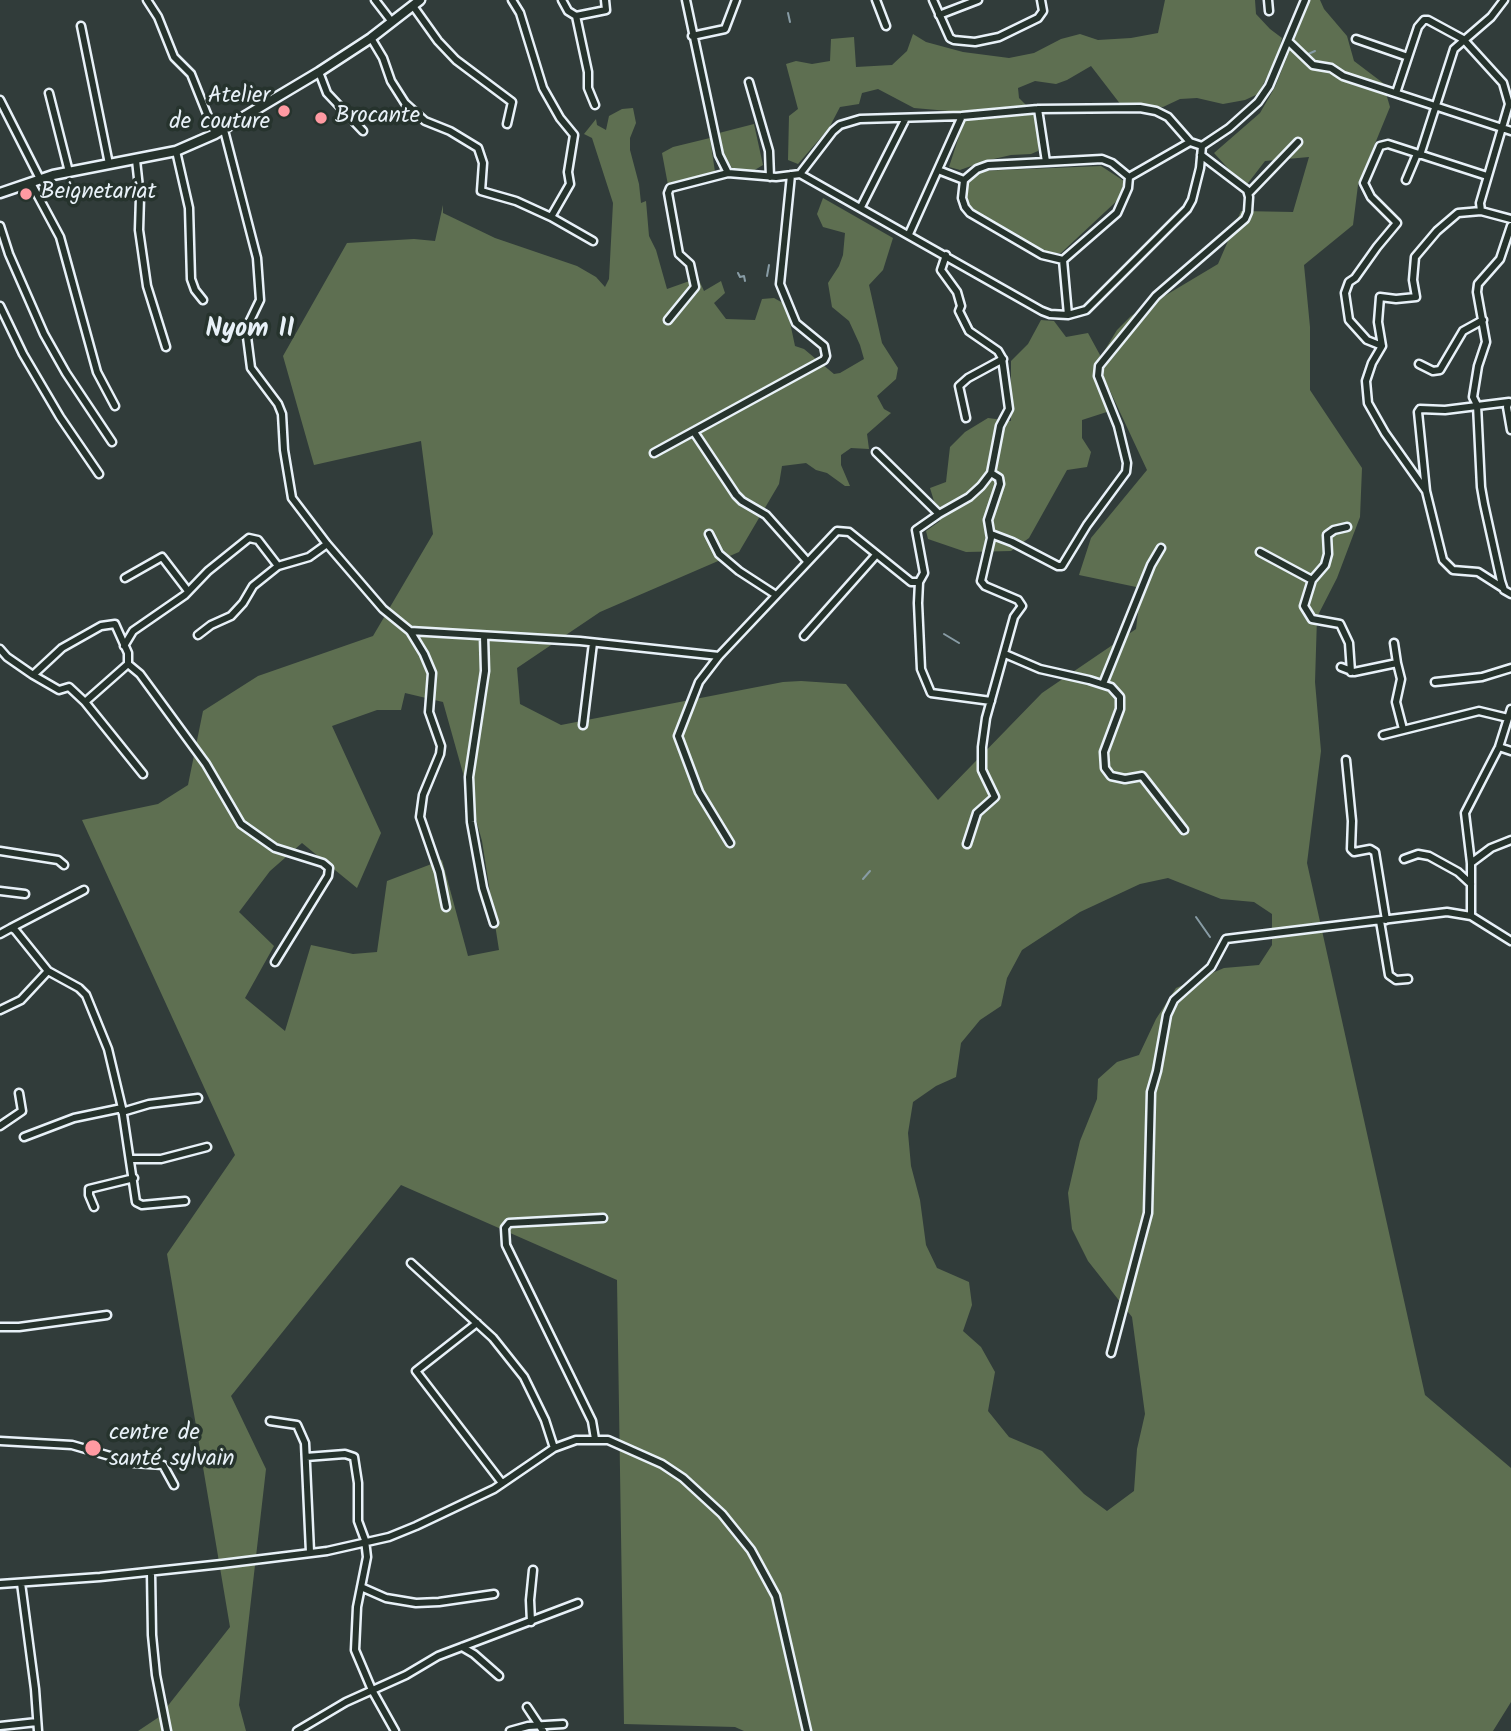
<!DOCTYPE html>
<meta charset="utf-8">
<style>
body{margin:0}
canvas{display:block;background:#313c3a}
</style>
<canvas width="1511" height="1731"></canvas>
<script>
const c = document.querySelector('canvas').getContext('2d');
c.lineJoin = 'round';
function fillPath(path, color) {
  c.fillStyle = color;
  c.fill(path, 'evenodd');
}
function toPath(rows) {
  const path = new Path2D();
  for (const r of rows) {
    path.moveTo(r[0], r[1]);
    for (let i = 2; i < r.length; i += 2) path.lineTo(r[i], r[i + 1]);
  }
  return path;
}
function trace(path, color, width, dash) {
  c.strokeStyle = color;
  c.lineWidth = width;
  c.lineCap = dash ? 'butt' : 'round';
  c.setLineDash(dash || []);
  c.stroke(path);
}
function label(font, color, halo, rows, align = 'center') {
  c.font = font + ' Kalam,sans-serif';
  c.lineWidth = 7;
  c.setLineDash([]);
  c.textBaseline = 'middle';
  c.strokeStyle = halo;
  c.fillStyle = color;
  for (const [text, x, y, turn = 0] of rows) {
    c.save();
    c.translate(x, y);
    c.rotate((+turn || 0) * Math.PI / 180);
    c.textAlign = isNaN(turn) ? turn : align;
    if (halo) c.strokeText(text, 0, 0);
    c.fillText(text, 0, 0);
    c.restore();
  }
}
const green = toPath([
 [1165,0,1255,0,1256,14,1270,29,1282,38,1276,60,1258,94,1245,100,1223,104,1197,98,1180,99,1163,107,1121,105,1091,66,1067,80,1056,84,1035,81,1018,88,1019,98,1035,114,1039,136,1038,151,1031,154,1011,155,985,161,960,170,949,167,962,127,960,112,914,108,878,89,862,93,859,104,840,107,829,128,798,164,788,160,789,116,798,109,786,64,796,61,812,64,830,61,831,39,854,37,856,67,892,65,907,51,913,34,926,42,963,52,1009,58,1034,53,1061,39,1080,34,1098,40,1131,38,1158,33],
 [1310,0,1320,0,1324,9,1347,36,1354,61,1383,83,1390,107,1358,185,1353,225,1304,265,1310,327,1310,390,1362,468,1360,517,1337,578,1317,617,1315,682,1321,751,1307,863,1425,1395,1511,1468,1511,1702,1493,1731,744,1731,735,1727,624,1724,617,1280,401,1185,231,1396,266,1469,239,1705,246,1731,138,1731,159,1717,230,1627,167,1254,235,1155,82,820,158,804,188,785,203,711,258,676,373,636,433,534,421,441,314,465,283,356,347,243,414,239,435,241,443,205,443,213,495,238,577,266,596,277,605,287,609,279,613,203,592,138,584,134,596,119,597,125,606,130,609,116,622,109,633,108,636,123,630,138,630,150,639,184,641,203,646,201,649,236,656,250,667,289,698,278,704,291,721,281,725,293,714,303,726,319,755,320,762,299,774,298,783,303,788,313,795,346,804,349,834,374,840,373,864,359,860,345,849,321,832,307,828,283,839,266,843,255,845,233,823,227,817,214,823,198,893,238,883,270,869,285,882,343,898,368,896,379,877,396,884,409,891,413,867,434,869,449,851,448,841,455,841,465,850,486,845,486,827,473,816,470,806,463,782,466,779,484,739,552,600,612,517,668,520,704,561,725,783,682,801,681,846,684,938,800,1042,693,1136,629,1141,588,1079,575,1091,538,1147,470,1104,378,1103,353,1117,330,1131,316,1218,264,1241,211,1293,212,1309,157,1265,161,1245,187,1214,153,1260,113,1275,87],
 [405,693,443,702,482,841,499,950,468,956,442,860,387,881,377,952,353,954,311,945,285,1031,245,998,274,946,239,912,270,871,302,843,357,888,381,833,332,726,377,710,401,710],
 [1168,878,1221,899,1254,902,1272,914,1272,945,1259,965,1224,968,1176,988,1156,1019,1139,1055,1117,1062,1098,1079,1097,1099,1080,1141,1068,1193,1072,1229,1088,1261,1132,1317,1145,1414,1137,1449,1134,1491,1107,1511,1084,1494,1042,1451,1009,1437,988,1411,995,1372,981,1347,963,1331,972,1305,969,1282,937,1268,926,1245,920,1200,911,1166,908,1133,913,1102,936,1086,956,1077,961,1043,980,1020,1001,1006,1007,978,1022,950,1080,912,1140,884],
 [754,124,763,165,753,171,732,168,724,155,719,133],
 [710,138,715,172,668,185,662,153,673,147],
 [1101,166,1124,181,1121,197,1061,253,1047,253,991,221,967,205,965,191,970,178,979,171],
 [1041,320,1054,321,1066,337,1088,333,1100,355,1101,377,1116,409,1082,420,1082,438,1091,452,1087,467,1067,470,1029,538,1011,551,966,552,928,539,926,531,940,521,930,488,946,482,950,447,965,432,988,418,1011,421,1011,361,1028,344]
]);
const stream = toPath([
 [788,13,790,22],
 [1306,55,1315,51],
 [738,273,740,277,744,276,745,281],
 [767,276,769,265],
 [944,634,959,643],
 [863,879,870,871],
 [1196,917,1210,937]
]);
const minor = toPath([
 [147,0,158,17,174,57,191,74,215,134],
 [375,0,392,22],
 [562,0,568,11,576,16,588,72,588,88,595,105],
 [686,0,719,155,728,173],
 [876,0,886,26],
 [933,0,950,38,954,40,975,42,999,37,1038,18,1043,11,1041,0],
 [1268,0,1269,11],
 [413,6,438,41,456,60,512,102,507,124],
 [939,15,978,0],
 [576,16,606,10,605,0],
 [81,26,109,164],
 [692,36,725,29,736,0],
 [371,38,383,58,391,81,405,103,425,121,450,131,478,148,483,163,481,191,516,201,551,217,570,184,568,172,574,135,560,118,543,88,520,13,512,0],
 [1356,39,1408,57],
 [1288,41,1313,65,1331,68,1343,76,1511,131],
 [319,72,327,93,363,131],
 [749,82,769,151,770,177],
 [49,93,69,172],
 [1396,93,1418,27,1424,20,1428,20,1463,39,1503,83,1509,104,1480,203,1481,211],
 [0,100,40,179],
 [1038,109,1046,162,1102,159,1112,163,1129,177,1128,188,1117,213,1063,260,1042,255,970,213,965,207,962,198,964,180,977,169,988,165,1046,162],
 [224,130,257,258,260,300,246,329,251,368,278,404,282,414,284,450,292,498,327,544,383,609,410,631,424,654,432,673,429,712,441,746,440,754,423,795,420,817,439,872,446,907],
 [176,151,189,208,191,279,195,290,203,300],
 [1420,155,1454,49,1491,17,1504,0],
 [136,160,140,197,139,230,147,286,166,347],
 [938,170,964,180],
 [800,174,833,131,840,125,860,119,962,116,1038,109,1140,108,1156,111,1168,117,1190,142,1202,146,1229,128,1258,102,1269,86,1305,0],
 [1129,177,1190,142],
 [1406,180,1417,154],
 [31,183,60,237,97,372,115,406],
 [1249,193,1298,142],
 [861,207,906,118],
 [551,217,593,241],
 [0,226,9,254,44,334,66,373,112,442],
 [1511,226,1500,259,1478,284,1477,292,1486,342,1478,366,1473,397,1477,405,1481,487,1484,504,1501,581,1504,590,1511,594],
 [909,234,962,116],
 [946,255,941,270,957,292,961,306,959,311,969,331,998,351,1002,358,1009,409,1000,426,991,473,981,486,969,497,939,514,916,530,924,573,919,582,918,603,921,669,931,693,991,701],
 [1063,260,1068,315],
 [0,306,23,354,60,417,99,474],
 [668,320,695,287,690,264,679,254,668,193,670,188,728,173,776,177,800,174,1042,311,1050,314,1068,315,1086,310,1187,209,1192,200,1200,168,1202,146],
 [1382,346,1367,340,1349,320,1345,293,1349,282,1355,278,1377,247,1397,223,1371,197,1364,183,1380,146,1388,144,1487,176],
 [1419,364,1433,371,1440,370,1463,331,1483,320],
 [966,418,959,386,968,378,1003,359],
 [694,432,736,495,742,501,766,515,807,561],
 [876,452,939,514],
 [654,453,824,360,826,356,824,346,796,323,780,284,791,175],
 [1426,491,1385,433,1368,403,1366,381,1372,363,1382,346,1378,322,1380,297,1396,299,1416,297,1413,280,1415,257,1437,231,1458,213,1481,211,1511,219],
 [1347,527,1334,530,1327,535,1328,554,1325,565,1312,580,1304,606,1312,619,1340,624,1349,643,1351,672],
 [709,534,719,554,739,571,776,595],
 [991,534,1012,542,1058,566,1062,566,1087,525,1126,472,1127,463,1118,426,1098,376,1099,366,1156,296,1245,219,1248,212,1249,197,1247,190,1201,155],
 [1260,552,1312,580],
 [125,578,162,557,188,591],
 [1503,588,1478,572,1453,570,1443,560,1426,491,1418,412,1420,409,1445,410,1509,402,1507,407,1511,430],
 [410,631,580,641,719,656],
 [198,635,211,625,231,616,243,603,253,586,278,566,309,557,327,544],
 [484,636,485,671,469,777,471,822,483,888,494,923],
 [804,636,876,555],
 [1394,643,1397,663],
 [124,646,133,631,185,595,208,571,249,538,258,540,278,566],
 [0,649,7,657,33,675,59,690,69,687,85,702,143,774],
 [1005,654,1040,669,1089,680,1111,687,1120,697,1120,709,1104,752,1105,768,1111,776,1125,779,1142,776,1184,830],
 [128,664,140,674,206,764,241,824,275,848,323,863,329,868,328,876,275,962],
 [1341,667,1354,672,1397,663,1401,679,1396,702,1403,729],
 [33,675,62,648,101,626,115,624,128,653,128,664,85,702],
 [1435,682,1482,677,1511,668],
 [1103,684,1151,565,1161,548],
 [583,725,593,643],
 [1383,735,1479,711,1508,718],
 [1499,747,1511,751],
 [1346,760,1352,821,1351,849,1354,852,1370,849,1375,852,1386,920],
 [730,843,699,792,678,736,699,682,719,656,837,531,849,532,911,582,919,582],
 [967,844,977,813,995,797,982,770,982,747,986,718,1014,617,1022,606,1018,600,985,586,981,581,991,538,988,520,1000,484,999,478,991,473],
 [0,851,58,860,64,865],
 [1404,859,1418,854,1429,856,1458,872,1471,884],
 [1471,863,1491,848,1511,840],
 [0,891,25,894],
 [1471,916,1471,863,1465,813,1499,747,1511,709],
 [1380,921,1389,975,1396,980,1408,979],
 [11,928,84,890],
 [0,934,11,928,15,930,48,971,79,988,86,995,108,1049,122,1108,136,1202,142,1205,185,1201],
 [0,1010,21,1000,48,971],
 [122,1112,149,1104,198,1098],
 [0,1126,22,1111,19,1093],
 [24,1137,74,1118,122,1108],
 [131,1159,161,1159,207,1147],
 [94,1207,89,1195,89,1189,134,1178],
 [411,1263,493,1338,524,1377,545,1420,554,1448],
 [477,1323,416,1371,502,1483],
 [0,1327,19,1327,107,1315],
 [1111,1353,1148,1213,1151,1092,1157,1071,1167,1015,1174,1000,1211,967,1226,939,1447,912,1471,916,1511,941],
 [270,1421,297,1425,305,1443,310,1552],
 [595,1439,592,1421,506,1245,505,1228,509,1223,603,1218],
 [0,1441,72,1445,134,1463,163,1465,174,1485],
 [306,1457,345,1454,354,1457,358,1483,358,1521,365,1540,367,1557,357,1607,355,1650,372,1690,395,1731],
 [151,1572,152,1635,156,1675,167,1731],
 [21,1583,35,1689,38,1731],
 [0,1584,100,1577,222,1564,327,1551,389,1537,416,1526,494,1489,554,1448,576,1440,608,1440,662,1464,683,1478,722,1514,751,1550,776,1596,807,1731],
 [361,1587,386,1598,416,1603,439,1602,494,1594],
 [531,1622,530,1600,533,1570],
 [462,1647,474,1654,499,1676],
 [527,1707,543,1731],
 [0,1726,37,1722],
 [297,1731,346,1702,406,1675,438,1656,578,1603],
 [510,1731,528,1726,563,1724]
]);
const major = toPath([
 [0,193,53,175,176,151,215,134,319,72,371,38,420,0]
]);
const markers = [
 [284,111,7,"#ff9aa2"],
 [321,118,7,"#ff9aa2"],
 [26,194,7,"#ff9aa2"],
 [93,1448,9,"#ff9aa2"]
];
const poiNames = [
 ["Atelier",270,98,"right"],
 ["de couture",270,124,"right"],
 ["Brocante",335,118],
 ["Beignetariat",40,194],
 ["centre de",109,1435],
 ["santé sylvain",109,1461]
];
const quarterNames = [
 ["Nyom II",250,332]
];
fillPath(green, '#5e6f51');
trace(stream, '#889ca5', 2);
trace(minor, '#e8f1f8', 11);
trace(major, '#e8f1f8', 13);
trace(minor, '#26332d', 6);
trace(major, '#26332d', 8);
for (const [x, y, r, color] of markers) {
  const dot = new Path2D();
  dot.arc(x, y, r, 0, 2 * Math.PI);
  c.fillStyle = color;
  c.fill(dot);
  trace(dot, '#26332d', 2.5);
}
label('23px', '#e8f1f8', '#26332d', poiNames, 'left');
label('bold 26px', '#e8f1f8', '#26332d', quarterNames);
</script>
